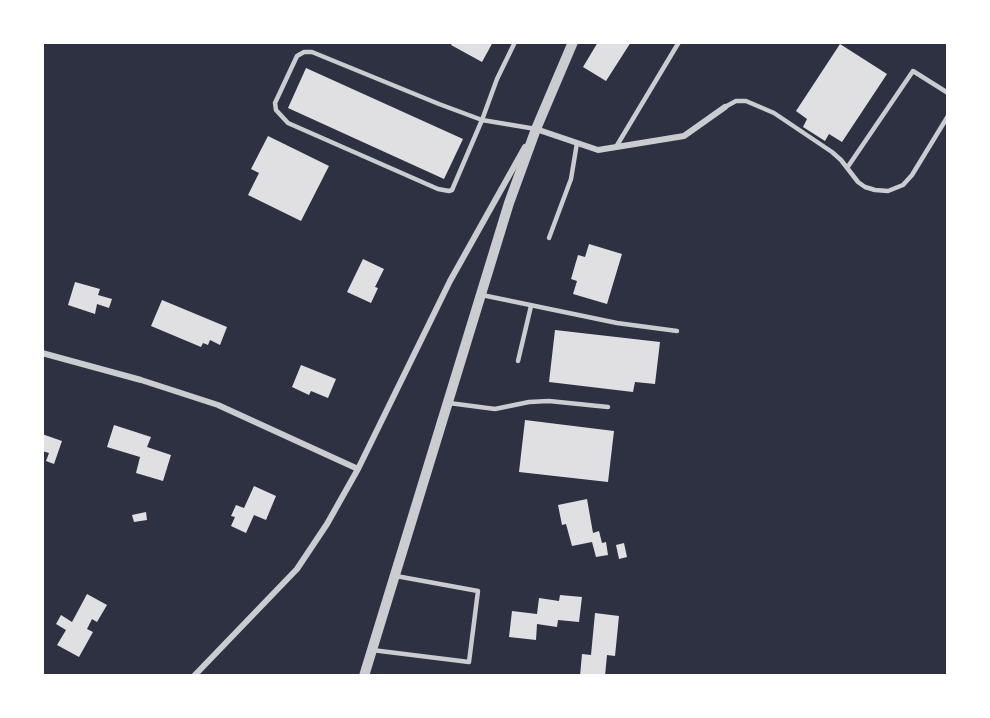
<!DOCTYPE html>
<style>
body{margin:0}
#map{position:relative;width:990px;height:718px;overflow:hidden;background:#2d3142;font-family:"Roboto Serif",serif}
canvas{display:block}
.frame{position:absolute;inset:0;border:44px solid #fff;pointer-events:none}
</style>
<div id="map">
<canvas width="990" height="718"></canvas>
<div class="frame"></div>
</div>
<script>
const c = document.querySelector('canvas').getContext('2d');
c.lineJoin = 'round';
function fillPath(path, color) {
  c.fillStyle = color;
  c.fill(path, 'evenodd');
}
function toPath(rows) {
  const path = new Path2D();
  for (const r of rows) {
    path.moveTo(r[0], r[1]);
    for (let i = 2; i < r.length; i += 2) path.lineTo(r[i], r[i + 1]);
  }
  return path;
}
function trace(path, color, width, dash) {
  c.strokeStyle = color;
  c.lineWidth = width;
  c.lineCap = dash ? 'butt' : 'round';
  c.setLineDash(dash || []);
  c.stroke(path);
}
const building = toPath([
 [453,42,493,42,482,62,451,45],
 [598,42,631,42,606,81,583,67],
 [840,44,887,74,842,142,829,134,825,141,803,127,807,119,796,111],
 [306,68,463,139,444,179,288,108],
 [268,136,329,166,301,221,248,195,259,173,251,169],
 [589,244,622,254,607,304,573,294,577,281,571,279,578,255,585,257],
 [363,259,384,269,375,287,378,288,371,303,347,292],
 [75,282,100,289,98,295,112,299,109,308,97,304,95,314,68,305],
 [162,300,227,327,220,345,210,340,208,345,203,343,201,347,151,326],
 [555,330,660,342,655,384,635,382,633,392,549,382],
 [301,365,336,379,328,398,311,391,309,395,292,387],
 [525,420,614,431,608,482,519,472],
 [114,425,151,437,147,447,171,455,163,481,136,473,140,457,107,447],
 [42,434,62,441,54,464,46,461,49,453,42,451],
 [254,486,276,496,266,520,254,515,246,533,231,526,235,517,231,516,236,505,244,508],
 [587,499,593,533,599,531,602,543,606,542,608,555,596,557,592,542,572,546,566,524,562,525,558,505],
 [146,512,147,520,134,522,132,515],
 [624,543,627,557,619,559,616,545],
 [87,594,107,605,97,622,92,619,87,629,93,632,79,657,57,645,66,630,56,624,61,615,72,622],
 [560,595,582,597,579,622,558,620,557,627,537,624,536,640,509,637,512,611,537,614,539,598,559,601],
 [595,613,619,616,615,656,607,655,605,676,580,676,582,654,591,655]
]);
const service = toPath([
 [515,42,497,79,482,120,452,190,449,191,438,189,288,123,276,110,275,103,297,56,304,52,312,52,439,104,482,120,536,129],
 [725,107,736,101,746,101,774,113,832,152,841,160,858,182,865,187,875,190,888,191,903,185,912,175,948,116],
 [616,147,679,42],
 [847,168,913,71,948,93],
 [549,238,571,179,577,143],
 [482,295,617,323,677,331],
 [518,361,531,306],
 [449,403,495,409,529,402,549,401,608,407],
 [372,650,469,662,478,591,396,576]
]);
const minor = toPath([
 [535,130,536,129,598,150,684,136,725,107],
 [42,353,141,380,218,405,358,469],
 [194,676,297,569,327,524,358,469,450,281,525,147]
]);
const tertiary = toPath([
 [364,676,509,203,536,129,573,42]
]);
fillPath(building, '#e0e0e3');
trace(service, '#caccd0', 4.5);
trace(minor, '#caccd0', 6);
trace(tertiary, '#caccd0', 10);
</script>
